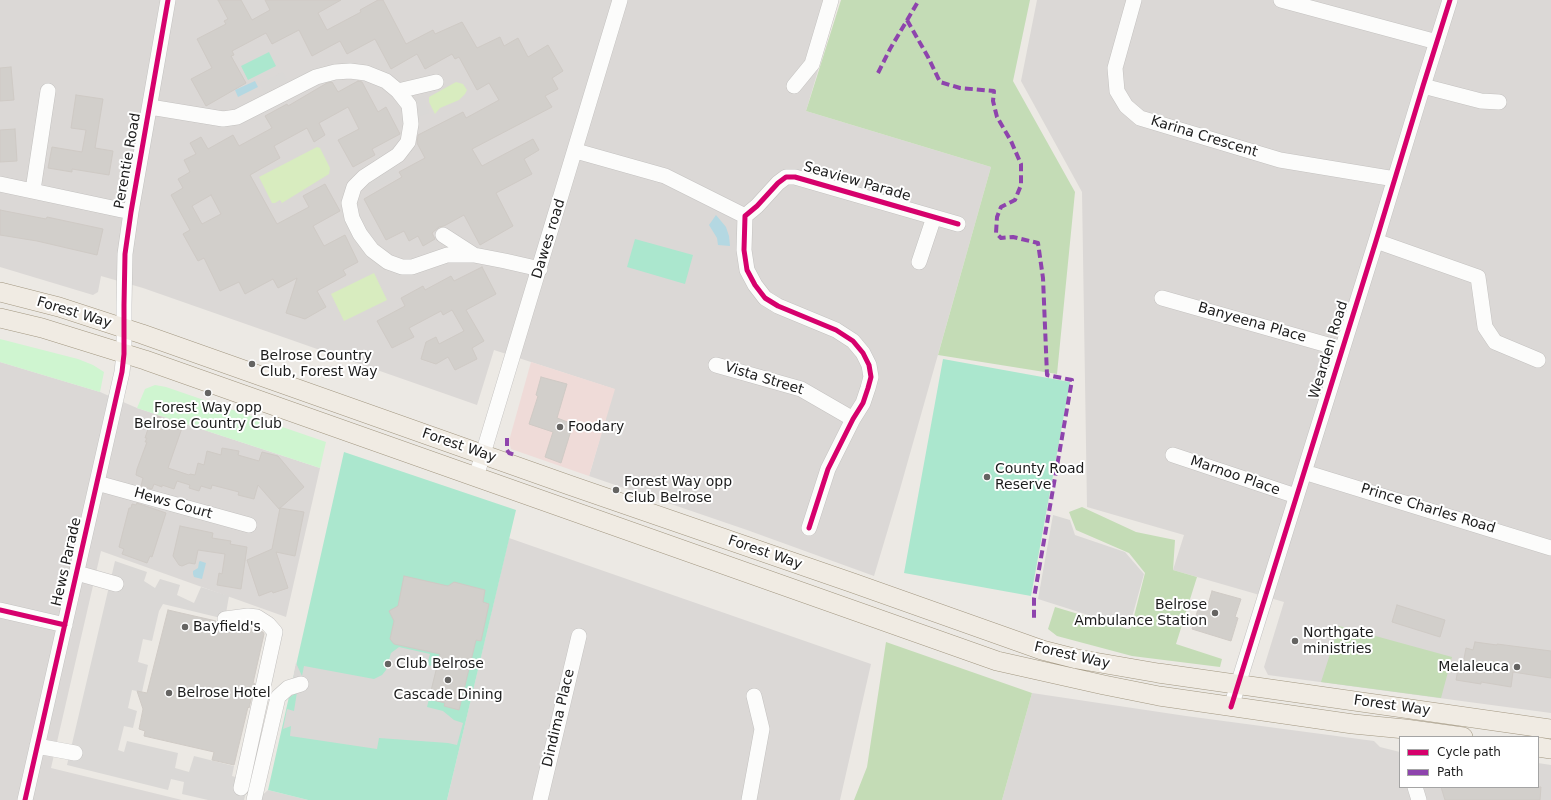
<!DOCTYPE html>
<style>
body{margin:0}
#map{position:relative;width:1551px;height:800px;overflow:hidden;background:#ece9e4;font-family:"DejaVu Sans",sans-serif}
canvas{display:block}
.legend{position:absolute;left:1399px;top:736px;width:140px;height:52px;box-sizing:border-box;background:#fff;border:1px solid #a4a4a4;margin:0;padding:5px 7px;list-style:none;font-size:12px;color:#1c1c1c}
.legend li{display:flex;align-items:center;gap:8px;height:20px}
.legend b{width:20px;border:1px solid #a4a4a4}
</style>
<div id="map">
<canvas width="1551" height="800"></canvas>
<ul class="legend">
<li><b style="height:5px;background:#d6006c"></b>Cycle path</li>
<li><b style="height:5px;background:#8e44ad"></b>Path</li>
</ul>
</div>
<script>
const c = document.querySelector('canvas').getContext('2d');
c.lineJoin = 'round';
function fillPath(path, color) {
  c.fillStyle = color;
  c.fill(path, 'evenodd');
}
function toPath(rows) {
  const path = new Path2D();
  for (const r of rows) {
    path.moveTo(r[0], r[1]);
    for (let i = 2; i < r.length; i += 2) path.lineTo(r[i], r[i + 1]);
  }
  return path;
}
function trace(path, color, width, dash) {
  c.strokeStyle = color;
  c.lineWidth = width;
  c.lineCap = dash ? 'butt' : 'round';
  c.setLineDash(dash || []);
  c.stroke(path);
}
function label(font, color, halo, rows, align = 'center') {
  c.font = font + ' "DejaVu Sans",sans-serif';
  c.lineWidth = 4;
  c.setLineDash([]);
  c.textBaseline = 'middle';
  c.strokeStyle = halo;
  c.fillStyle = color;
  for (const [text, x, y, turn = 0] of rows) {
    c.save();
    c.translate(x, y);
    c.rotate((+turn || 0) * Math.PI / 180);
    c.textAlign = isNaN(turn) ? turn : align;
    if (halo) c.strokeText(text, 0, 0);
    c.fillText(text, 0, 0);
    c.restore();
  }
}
const residential = toPath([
 [0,0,839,0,806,111,991,167,900,489,874,576,747,530,589,476,614,389,494,350,477,405,143,288,101,276,98,292,93,295,0,267],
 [1037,0,1551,0,1551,713,1268,675,1264,667,1284,602,1173,570,1184,535,1087,507,1082,192,1021,81],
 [0,362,100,392,137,408,320,468,286,617,101,551,51,768,182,800,0,800],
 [509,538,871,664,840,800,447,800],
 [1032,693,1186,716,1374,741,1380,747,1400,752,1400,787,1538,787,1538,763,1551,765,1551,800,1002,800],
 [268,790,308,800,257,800]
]);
const commercial = toPath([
 [531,362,615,389,589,476,511,449,509,441]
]);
const grass = toPath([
 [456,82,463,84,467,90,465,94,459,100,440,108,435,114,429,102,429,97],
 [317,147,320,148,330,168,329,174,282,203,280,200,275,203,272,203,259,177],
 [374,273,387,300,344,321,331,294]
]);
const forest = toPath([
 [841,0,1030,0,1013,81,1075,192,1057,374,938,355,991,167,806,111],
 [1082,507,1136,532,1175,540,1173,570,1197,577,1176,644,1222,659,1220,667,1132,656,1057,636,1048,629,1055,607,1128,629,1131,628,1145,573,1129,553,1076,530,1069,512],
 [1339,626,1452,657,1441,698,1321,682],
 [886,642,1032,693,1002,800,854,800,867,767]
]);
const park = toPath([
 [0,339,78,359,93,365,104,372,100,392,0,362],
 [155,385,166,387,326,442,320,468,137,408,145,389]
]);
const pitch = toPath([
 [269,52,276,66,248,80,241,66],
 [635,239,693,255,685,284,627,267],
 [943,359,1070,382,1031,596,904,573],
 [344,452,516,510,447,800,308,800,268,790]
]);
const parking = toPath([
 [283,72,287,81,264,93,259,83],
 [424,96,429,113,417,117,412,100],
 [394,167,399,177,369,191,364,181],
 [1053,515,1070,520,1075,535,1125,552,1144,574,1129,628,1038,599],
 [115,561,147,572,144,581,155,588,160,579,180,585,177,595,194,603,201,587,229,596,225,619,163,604,159,611,152,641,143,639,138,662,148,665,142,692,132,690,128,708,137,711,133,728,124,726,118,750,124,752,127,741,178,753,175,768,189,772,194,756,234,766,232,776,249,781,244,800,208,800,182,794,184,782,171,779,168,790,67,765],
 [399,647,430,654,427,665,437,667,427,707,443,711,454,720,463,723,457,745,448,743,379,738,377,749,290,736,291,726,283,729,287,709,294,711,297,692,289,698,296,663,302,676,304,666,374,679,382,675,386,670,391,653]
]);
const water = toPath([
 [255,81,258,87,238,97,235,90],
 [716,215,726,227,729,236,730,246,718,245,717,238,709,225],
 [200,561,206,563,202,579,194,577,193,574,193,571,198,568,199,562]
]);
const building = toPath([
 [218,0,241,0,252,20,270,10,265,0,341,0,318,13,327,30,361,12,360,10,378,0,383,0,406,44,433,30,435,34,462,22,477,48,500,37,504,46,518,38,528,57,548,45,563,71,552,78,558,89,545,96,552,107,472,149,482,166,533,139,539,150,524,159,532,174,496,193,513,226,480,245,464,215,444,226,439,227,432,233,435,239,423,246,418,236,409,241,404,231,386,240,364,199,402,177,399,172,425,158,417,143,418,135,463,112,466,118,499,100,489,83,477,90,459,57,455,59,452,54,425,69,417,54,391,69,375,39,347,54,340,41,312,56,299,30,272,44,266,33,232,51,234,55,231,56,246,83,206,106,191,79,212,68,197,39,226,24,224,21,228,19,218,0],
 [11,67,14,100,0,101,0,68,11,67],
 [358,81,362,82,378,112,386,107,400,134,372,149,375,155,353,167,338,140,359,129,348,107,319,123,325,135,314,142,307,128,274,146,280,158,250,175,277,224,309,207,303,196,325,184,340,211,313,226,324,246,345,235,358,262,343,270,346,275,317,291,326,307,305,319,286,313,297,278,278,288,273,279,245,294,239,282,220,291,204,258,198,261,183,234,190,230,171,195,183,188,178,179,190,172,184,160,196,154,190,143,201,137,208,149,233,135,239,146,272,128,265,116,287,104,288,106,327,83,332,82,338,92,358,81],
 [211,195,221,214,202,224,192,206,211,195],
 [76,95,103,99,95,148,113,151,109,175,72,169,72,172,48,168,52,147,82,152,86,130,71,128,76,95],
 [15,129,17,161,0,162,0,130,15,129],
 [0,210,46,219,47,217,103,229,97,255,37,241,0,235,0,210],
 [482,267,496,294,466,310,484,341,472,348,477,359,455,370,448,357,436,364,421,359,426,342,436,337,439,344,464,331,452,310,443,315,441,311,409,328,414,337,392,348,377,321,405,306,401,298,423,286,425,290,451,276,454,281,482,267],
 [541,377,567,384,557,418,573,424,561,463,545,457,553,432,529,424,538,396,536,395,541,377],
 [157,416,183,425,168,468,189,475,190,474,195,475,198,463,204,465,207,451,221,455,222,448,239,451,238,455,259,461,262,452,278,456,304,487,279,509,258,485,254,499,238,495,239,492,212,485,211,489,201,486,199,491,189,488,190,485,177,481,174,489,162,485,162,487,154,484,152,489,141,486,143,478,136,475,137,469,147,442,145,442,147,438,145,438,150,423,152,423,153,421,156,422,157,416],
 [137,503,166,513,152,557,150,556,147,563,122,554,124,549,119,547,129,508,131,508,132,504,136,505,137,503],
 [280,508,304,512,295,556,276,552,288,588,273,593,272,591,259,596,247,560,272,549,280,508],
 [180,526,213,533,212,538,231,541,230,544,247,547,241,589,217,585,219,573,222,574,225,554,198,550,195,564,189,563,182,566,179,565,173,556,180,526],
 [404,576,448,586,454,582,485,590,483,602,489,604,481,641,476,640,459,710,444,706,445,703,429,699,440,654,394,644,390,639,394,621,389,611,398,606,404,576],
 [1212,591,1241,599,1235,617,1238,618,1231,641,1192,629,1199,606,1207,608,1212,591],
 [1397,605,1445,620,1440,637,1392,622,1397,605],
 [168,610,216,621,218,625,222,627,239,626,263,632,264,634,253,683,255,684,249,708,248,707,234,765,212,760,214,752,144,736,145,731,139,729,143,709,137,691,147,693,168,610],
 [1475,642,1497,645,1497,644,1551,651,1551,678,1513,672,1511,687,1481,682,1481,684,1456,680,1459,664,1463,664,1466,648,1473,650,1475,642],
 [1441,787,1541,787,1540,800,1445,800,1441,787]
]);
const minor = toPath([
 [1134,0,1115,68,1117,91,1126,106,1140,118,1280,160,1395,179],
 [1281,0,1437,42],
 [794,86,812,64,831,0],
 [1423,86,1481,101,1499,102],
 [398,91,436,82],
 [150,107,223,119,237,117,316,77,335,72,350,71,366,73,386,81,398,91,409,105,411,124,408,142,398,155,364,177,354,187,349,203,352,218,360,234,372,250,388,262,402,267,412,267,447,255,474,255,505,261,540,269],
 [576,151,665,176,745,216],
 [0,184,131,212],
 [33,190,48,91],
 [443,235,474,255],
 [1376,241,1478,277,1485,327,1495,342,1538,360],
 [919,262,934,217],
 [1162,298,1342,349],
 [716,365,801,389,853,419],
 [1173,455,1296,496],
 [1304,472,1551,548],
 [476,477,620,0],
 [97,483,249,525],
 [809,528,828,469,853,419,863,403,868,388,871,377,869,365,863,353,853,341,836,330,778,306,765,298,755,285,747,270,744,250,745,216,757,206,778,183,786,177,795,177,958,224],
 [77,573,116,584],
 [0,610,65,625],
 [225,619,248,616,257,617,268,624,275,632,241,788],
 [1231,707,1376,241,1423,86,1450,0],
 [37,746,75,753],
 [1415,787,1419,800],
 [25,800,122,372,124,354,124,305,125,254,131,212,168,0],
 [254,800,278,697,288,688,301,684],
 [540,800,579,636],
 [749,800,762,729,754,696]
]);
const major = toPath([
 [0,292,59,307,142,334,569,485,853,583,1042,650,1077,659,1158,673,1551,729],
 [0,318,42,328,145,360,997,661,1104,685,1159,696,1353,724,1405,729,1463,737],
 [1538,747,1551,749]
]);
const quiet = toPath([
 [907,20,928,57,940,82,960,88,994,91,993,101,997,117,1011,141,1021,164,1021,185,1015,200,1001,207,997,217,996,233,1001,238,1013,237,1038,243,1043,278,1047,375,1072,380,1034,598,1034,620],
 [878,73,890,49,919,0],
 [507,438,507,450,509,453,515,455]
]);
const cycleway = toPath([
 [809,528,828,469,853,419,863,403,868,388,871,377,869,365,863,353,853,341,836,330,778,306,765,298,755,285,747,270,744,250,745,216,757,206,778,183,786,177,795,177,958,224],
 [0,610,65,625],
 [1231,707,1376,241,1423,86,1450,0],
 [25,800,122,372,124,354,124,305,125,254,131,212,168,0]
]);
const markers = [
 [252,364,4,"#656462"],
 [208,393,4,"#656462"],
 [560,427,4,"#656462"],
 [987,477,4,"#656462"],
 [616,490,4,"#656462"],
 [1215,613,4,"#656462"],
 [185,627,4,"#656462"],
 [1295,641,4,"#656462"],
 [388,664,4,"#656462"],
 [1517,667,4,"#656462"],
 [448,680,4,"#656462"],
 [169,693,4,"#656462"]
];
const streetNames = [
 ["Karina Crescent",1204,137,17],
 ["Perentie Road",128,161,-80],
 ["Seaview Parade",857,182,16],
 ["Dawes road",549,239,-73],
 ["Forest Way",74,313,17],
 ["Banyeena Place",1252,323,16],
 ["Wearden Road",1329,350,-73],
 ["Vista Street",764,379,17],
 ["Forest Way",459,446,19],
 ["Marnoo Place",1235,476,19],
 ["Hews Court",173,504,16],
 ["Prince Charles Road",1428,509,17],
 ["Forest Way",765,553,19],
 ["Hews Parade",67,562,-77],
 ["Forest Way",1072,656,13],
 ["Forest Way",1392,706,8],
 ["Dindima Place",559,718,-77]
];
const poiNames = [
 ["Belrose Country",260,356],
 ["Club, Forest Way",260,372],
 ["Forest Way opp",208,408,"center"],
 ["Belrose Country Club",208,424,"center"],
 ["Foodary",568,427],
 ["County Road",995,469],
 ["Reserve",995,485],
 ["Forest Way opp",624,482],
 ["Club Belrose",624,498],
 ["Belrose",1207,605,"right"],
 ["Ambulance Station",1207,621,"right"],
 ["Bayfield's",193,627],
 ["Northgate",1303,633],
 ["ministries",1303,649],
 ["Club Belrose",396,664],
 ["Melaleuca",1509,667,"right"],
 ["Belrose Hotel",177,693],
 ["Cascade Dining",448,695,"center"]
];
fillPath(residential, '#dbd8d6');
fillPath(commercial, '#efdbd8');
fillPath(grass, '#d8ecbf');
fillPath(forest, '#c4dcb6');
fillPath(park, '#cff5d0');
fillPath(pitch, '#abe7ce');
fillPath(parking, '#dad8d6');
fillPath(water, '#b4d8e2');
fillPath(building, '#d2cfcb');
trace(building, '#cfcac5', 1);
trace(minor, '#c4c2c0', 16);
trace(major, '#a29781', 20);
trace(minor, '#fcfcfb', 15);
trace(major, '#f0ebe3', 19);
trace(quiet, '#8e44ad', 4, [8, 4]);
trace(cycleway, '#d6006c', 5);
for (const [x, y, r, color] of markers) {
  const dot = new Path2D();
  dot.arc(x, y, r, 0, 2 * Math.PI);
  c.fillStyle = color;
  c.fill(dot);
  trace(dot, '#fff', 1.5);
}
label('14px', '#1c1c1c', '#fff', streetNames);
label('14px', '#1c1c1c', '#fff', poiNames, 'left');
</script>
